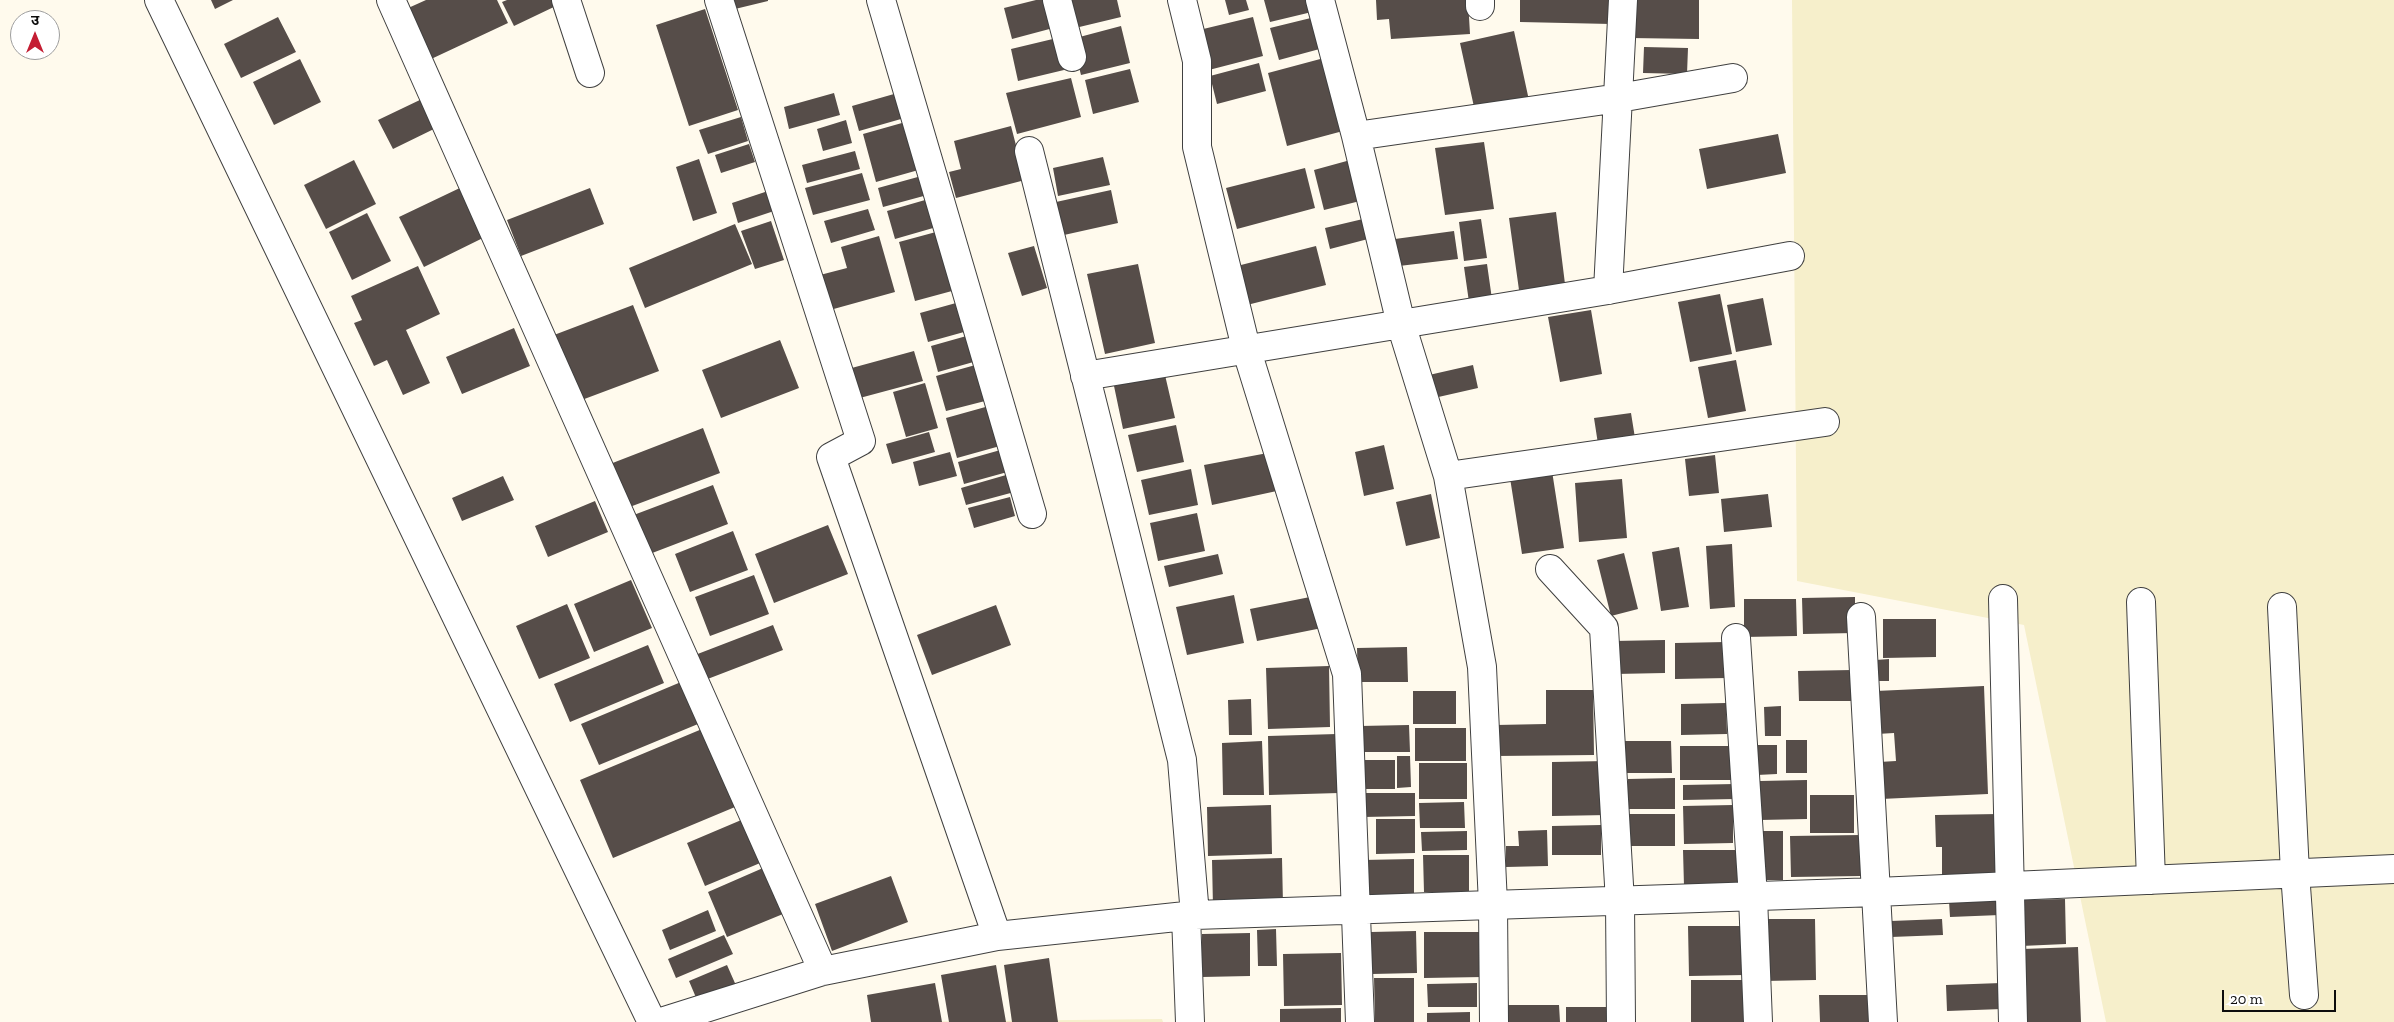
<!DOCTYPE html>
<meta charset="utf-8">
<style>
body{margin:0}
#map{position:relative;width:2394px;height:1022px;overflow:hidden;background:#fffaed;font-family:"Zilla Slab","Noto Sans Devanagari",serif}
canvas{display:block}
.north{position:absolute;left:10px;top:10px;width:50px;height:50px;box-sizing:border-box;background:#fff;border:1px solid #9e9e9e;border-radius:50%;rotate:0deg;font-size:14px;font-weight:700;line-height:20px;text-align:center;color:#0d0d0d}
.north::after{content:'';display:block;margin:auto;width:18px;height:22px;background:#c41e33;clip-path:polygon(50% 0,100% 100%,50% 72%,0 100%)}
.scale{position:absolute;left:2222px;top:990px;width:114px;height:22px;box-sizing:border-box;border:2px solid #0d0d0d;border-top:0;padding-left:6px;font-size:15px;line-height:18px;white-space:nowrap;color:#0d0d0d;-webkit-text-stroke:4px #fff;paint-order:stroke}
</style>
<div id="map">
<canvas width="2394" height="1022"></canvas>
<div class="north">उ</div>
<div class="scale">20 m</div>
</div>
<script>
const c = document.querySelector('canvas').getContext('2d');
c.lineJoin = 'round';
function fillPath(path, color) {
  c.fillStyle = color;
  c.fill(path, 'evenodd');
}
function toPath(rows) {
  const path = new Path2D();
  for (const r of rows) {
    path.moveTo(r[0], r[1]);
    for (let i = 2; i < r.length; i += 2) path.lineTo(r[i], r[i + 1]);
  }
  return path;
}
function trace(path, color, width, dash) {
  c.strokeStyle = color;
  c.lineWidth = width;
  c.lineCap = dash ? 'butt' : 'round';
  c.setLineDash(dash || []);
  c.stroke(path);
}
const farmland = toPath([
 [1792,0,2394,0,2394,1022,2106,1022,2024,625,1797,581],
 [1162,1019,1163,1022,892,1022]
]);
const building = toPath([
 [211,0,233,0,215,9],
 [426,0,497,0,508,23,429,60,406,9],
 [507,0,556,0,558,5,514,26,502,2],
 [733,0,768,0,768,1,735,9],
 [1036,0,1050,0,1057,27,1012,39,1004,8],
 [1063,0,1117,0,1121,17,1071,29],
 [1225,0,1246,0,1249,10,1229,15],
 [1264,0,1314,0,1316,11,1270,22],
 [1376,0,1468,0,1470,34,1391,39,1389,19,1377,20],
 [1520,0,1611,0,1611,24,1520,22],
 [1630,0,1699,0,1699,39,1630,38],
 [705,9,738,110,689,126,656,25],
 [1319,16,1327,47,1279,60,1270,28],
 [278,17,296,52,241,78,224,44],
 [1253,17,1263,56,1205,71,1195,31],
 [1121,26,1130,63,1081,75,1072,39],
 [1514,31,1530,105,1476,116,1460,43],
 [1057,38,1064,70,1018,81,1011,49],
 [1644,47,1688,48,1687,74,1643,73],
 [1324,58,1343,131,1287,146,1268,73],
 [300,59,321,102,274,125,253,82],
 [1259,63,1266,91,1217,104,1210,76],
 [1130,69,1139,102,1093,114,1085,80],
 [1071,78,1081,117,1017,134,1006,93],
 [901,92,908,117,859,131,852,106],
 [834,93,840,115,789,129,784,107],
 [424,98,438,127,393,149,378,120],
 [741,117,748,141,708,154,699,130],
 [846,120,852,143,823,151,817,129],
 [909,121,922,169,876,182,863,134],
 [1011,126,1025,180,956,198,949,172,961,169,954,141],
 [1778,134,1786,173,1707,189,1699,149],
 [1484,142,1494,209,1445,215,1435,148],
 [749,144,755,162,721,173,715,155],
 [855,151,860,169,807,183,802,165],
 [1103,157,1110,185,1058,196,1053,168],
 [699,159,717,213,693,221,676,167],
 [1354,159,1364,200,1324,210,1314,170],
 [354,160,376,204,326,229,304,185],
 [1305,168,1315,208,1237,229,1226,188],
 [862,173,870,200,813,215,805,188],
 [925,175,931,194,883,207,878,188],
 [464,186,489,235,424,267,399,217],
 [590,188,604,224,521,256,507,220],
 [1111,190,1118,223,1064,235,1056,202],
 [768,191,774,211,738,223,732,203],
 [932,198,940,226,895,239,887,211],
 [868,209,875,230,831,243,824,221],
 [1556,212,1565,284,1519,290,1509,218],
 [367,213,391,261,352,280,329,232],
 [1363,219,1368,239,1330,249,1325,228],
 [1481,219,1487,258,1464,261,1459,222],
 [771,221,784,260,755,269,741,231],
 [735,224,752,264,645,308,629,268],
 [947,229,963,288,915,301,899,242],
 [1454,231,1458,259,1399,266,1395,239],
 [879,236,895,292,830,310,820,275,847,268,841,247],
 [1034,246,1047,288,1022,296,1008,253],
 [1316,246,1326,285,1247,305,1237,266],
 [1138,264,1155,343,1105,354,1087,274],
 [1487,264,1492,299,1469,302,1464,267],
 [418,266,440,314,406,330,430,383,403,395,387,360,374,366,354,323,362,320,351,296],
 [1720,294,1732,354,1690,362,1678,302],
 [1763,298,1772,345,1736,352,1727,305],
 [956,303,964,332,928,342,920,313],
 [633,305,659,371,579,401,554,335],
 [1591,310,1602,374,1560,382,1548,317],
 [514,328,530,366,462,394,446,357],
 [970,335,977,361,938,372,931,346],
 [780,340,799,388,721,418,702,370],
 [914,351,923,381,856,399,848,369],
 [1736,360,1746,411,1708,418,1698,367],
 [979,364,989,400,946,411,936,376],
 [1473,365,1478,388,1434,398,1429,375],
 [1165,375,1175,418,1123,429,1114,386],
 [925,383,938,428,906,437,893,392],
 [989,406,1000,446,957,458,946,418],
 [1631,413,1635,438,1598,444,1594,418],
 [1176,425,1184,462,1137,472,1128,435],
 [703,428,720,473,627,508,610,464],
 [929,432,935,452,892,464,886,444],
 [1384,445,1394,489,1364,496,1355,452],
 [1004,449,1011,471,964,484,958,462],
 [950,452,957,476,919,486,913,462],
 [1273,452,1286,489,1212,505,1204,465],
 [1715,455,1719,493,1689,496,1685,459],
 [1191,469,1198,505,1149,515,1141,480],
 [1552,471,1564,548,1522,554,1510,478],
 [1013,473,1018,491,966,505,961,488],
 [503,476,514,500,462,521,452,498],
 [1622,479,1627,538,1579,542,1575,483],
 [713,485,728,524,647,555,631,516],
 [1431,494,1440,538,1406,546,1396,502],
 [1768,494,1772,527,1724,532,1721,499],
 [1010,497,1015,516,974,528,968,508],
 [595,501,608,532,548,557,535,526],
 [1197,513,1205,551,1158,561,1150,523],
 [828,525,848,574,774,603,755,554],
 [733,531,748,570,690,592,675,554],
 [1732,544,1735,607,1710,609,1706,546],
 [1679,547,1689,607,1661,611,1652,552],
 [1624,553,1638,609,1611,616,1597,560],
 [1218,554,1223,574,1169,587,1164,566],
 [754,575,769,614,710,636,695,597],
 [631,580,652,628,594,652,574,604],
 [1234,595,1244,643,1187,655,1176,607],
 [1315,596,1322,628,1257,641,1250,609],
 [1855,597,1855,633,1803,634,1802,598],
 [1744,599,1796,599,1797,636,1744,637],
 [567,604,590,658,539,679,516,626],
 [996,605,1011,645,932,675,917,635],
 [1883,619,1936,619,1936,657,1883,658],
 [773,625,783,650,705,680,695,655],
 [1665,640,1665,673,1615,674,1614,641],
 [1726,642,1727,678,1675,679,1675,643],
 [648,645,664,683,570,722,554,684],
 [1407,647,1408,682,1358,682,1357,648],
 [1889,659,1889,681,1876,681,1876,660],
 [1329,666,1330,727,1268,729,1266,668],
 [1852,670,1853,701,1799,701,1798,671],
 [681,682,698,724,599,765,581,724],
 [1984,686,1988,794,1881,799,1879,762,1896,761,1894,733,1877,734,1876,691],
 [1546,690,1593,690,1594,755,1496,756,1496,725,1546,724],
 [1413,691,1456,691,1456,724,1413,724],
 [1251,699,1252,735,1229,735,1228,700],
 [1726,703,1727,734,1681,735,1681,704],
 [1781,706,1781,736,1765,736,1764,707],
 [1409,725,1410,752,1360,752,1360,726],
 [1415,728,1466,728,1466,761,1415,761],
 [702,729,735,807,613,858,580,780],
 [1337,734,1339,793,1269,795,1268,736],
 [1786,740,1807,740,1807,773,1786,773],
 [1262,741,1264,795,1223,795,1222,743],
 [1625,741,1671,741,1672,773,1625,773],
 [1757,745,1777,745,1777,774,1757,775],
 [1680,746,1736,746,1736,780,1680,780],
 [1397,756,1410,756,1411,787,1397,788],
 [1359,760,1395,760,1395,789,1359,789],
 [1607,761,1608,815,1552,816,1552,762],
 [1419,763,1467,763,1467,799,1419,799],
 [1675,778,1675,809,1628,809,1628,779],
 [1807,780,1807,819,1760,820,1760,781],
 [1735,784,1735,799,1683,800,1683,785],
 [1363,793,1415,793,1415,816,1363,817],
 [1810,795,1854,795,1854,833,1810,833],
 [1464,802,1465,828,1420,828,1419,803],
 [1271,805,1272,854,1208,856,1207,807],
 [1733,805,1733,843,1684,844,1683,806],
 [1629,814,1675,814,1675,846,1629,846],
 [1999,814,2000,875,1942,875,1942,847,1936,847,1935,815],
 [746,818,765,861,705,886,687,843],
 [1376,819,1415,819,1415,853,1376,854],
 [1601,825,1601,855,1552,855,1552,826],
 [1547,830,1548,866,1506,867,1506,846,1519,846,1518,831],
 [1467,831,1467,850,1422,851,1421,832],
 [1757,831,1783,831,1783,880,1758,880],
 [1861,835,1861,876,1791,877,1790,836],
 [1683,850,1742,850,1742,885,1684,886],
 [1423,855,1469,855,1469,892,1424,892],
 [1282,858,1283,905,1213,907,1212,860],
 [1414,859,1414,899,1362,899,1362,860],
 [763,868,783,914,727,937,708,892],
 [891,876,908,922,832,951,815,904],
 [1999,899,2000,915,1950,917,1949,901],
 [2065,899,2066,944,2021,946,2019,900],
 [708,910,716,931,670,950,662,930],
 [1763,919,1815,919,1816,980,1764,981],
 [1942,919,1943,935,1891,937,1891,921],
 [1688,926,1745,926,1745,975,1689,976],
 [1276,929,1277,966,1258,966,1257,930],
 [1416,931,1417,973,1372,974,1371,932],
 [1424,932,1482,932,1483,977,1424,978],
 [1250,933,1250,976,1202,977,1202,934],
 [724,935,733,954,676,978,668,959],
 [2078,947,2081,1022,2024,1022,2022,949],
 [1341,953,1342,1005,1284,1006,1283,954],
 [1049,958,1058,1022,1012,1022,1004,965],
 [727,965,738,990,700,1007,689,981],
 [996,965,1006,1022,949,1022,941,975],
 [1374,978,1414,978,1414,1022,1375,1022],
 [1691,980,1745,980,1746,1022,1691,1022],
 [935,983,942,1022,871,1022,867,995],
 [1477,983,1477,1007,1428,1007,1427,984],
 [2001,983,2002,1009,1947,1011,1946,985],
 [1819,995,1872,995,1873,1022,1820,1022],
 [1506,1005,1559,1005,1560,1022,1507,1022],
 [1566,1007,1607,1007,1608,1022,1566,1022],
 [1341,1008,1341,1022,1280,1022,1280,1009],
 [1470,1012,1470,1022,1427,1022,1427,1013]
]);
const street = toPath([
 [159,0,652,1022],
 [391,0,823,971],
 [566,0,590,73],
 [719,0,861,441,831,457,997,936],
 [881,0,1032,514],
 [1057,0,1072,57],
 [1182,0,1197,61,1197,147,1246,348,1347,674,1360,1022],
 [1320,0,1356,136,1401,324,1448,476,1482,667,1493,904,1494,1022],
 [1480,6,1480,0],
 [1356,136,1619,98,1733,78],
 [1029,151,1182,760,1195,915],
 [1608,290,1623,0],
 [1085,376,1608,290,1790,256],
 [1448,476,1825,422],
 [1550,569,1604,628,1620,902,1621,1022],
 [2003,599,2013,1022],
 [2141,602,2151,880],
 [2282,607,2295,873,2304,995],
 [1861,617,1883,1022],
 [1736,638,1753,897,1758,1022],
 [1186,916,1190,1022],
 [661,1022,823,971,997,936,1195,915,1877,892,2394,869]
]);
fillPath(farmland, '#f6efcb');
fillPath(building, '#564d49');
trace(street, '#404040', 30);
trace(street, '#fff', 28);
</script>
